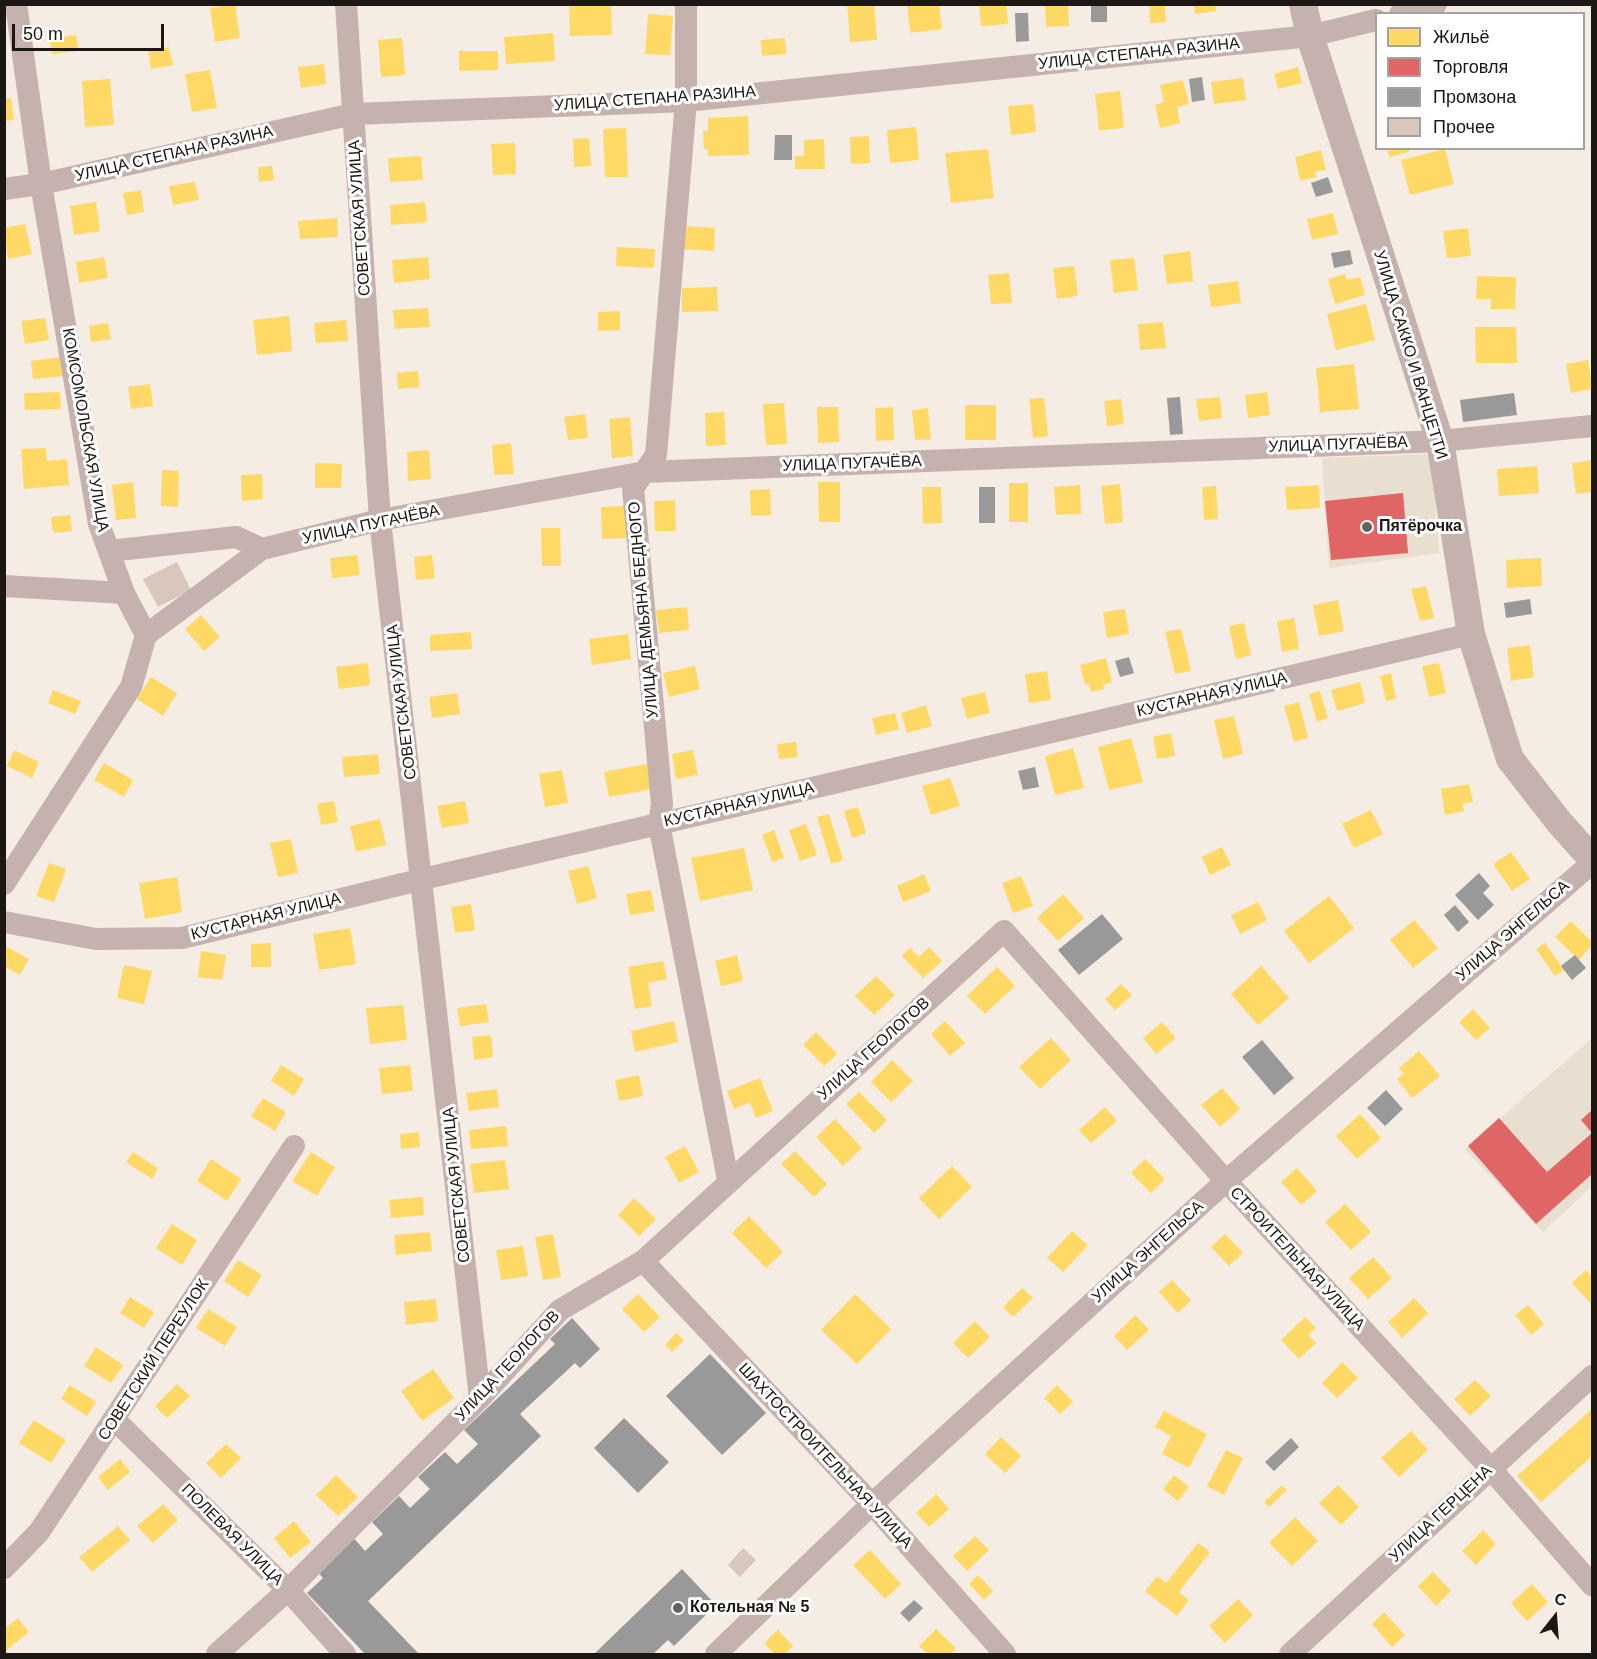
<!DOCTYPE html>
<meta charset="utf-8">
<style>
body{margin:0}
#map{position:relative;width:1597px;height:1659px;overflow:hidden;background:#f5ece4;font-family:Arial,sans-serif}
canvas{display:block}
.frame{position:absolute;inset:0;border:6px solid #1c1712;pointer-events:none}
.legend{position:absolute;left:1375px;top:12px;width:210px;height:138px;box-sizing:border-box;background:#fff;border:2px solid #a4a2a0;margin:0;padding:8px 10px;list-style:none;font-size:18px;color:#1c1712}
.legend li{display:flex;align-items:center;gap:12px;height:30px}
.legend b{width:30px;border:2px solid #a4a2a0}
.north{position:absolute;left:1525px;top:1587px;width:60px;height:60px;-webkit-text-stroke:4px #fff;paint-order:stroke;rotate:17deg;font-size:16px;font-weight:700;line-height:24px;text-align:center;color:#1c1712}
.north::after{content:'';display:block;margin:auto;width:21px;height:27px;background:#1c1712;clip-path:polygon(50% 0,100% 100%,50% 72%,0 100%)}
.scale{position:absolute;left:12px;top:24px;width:152px;height:27px;box-sizing:border-box;border:3px solid #1c1712;border-top:0;padding-left:8px;font-size:18px;line-height:21px;white-space:nowrap;color:#1c1712;-webkit-text-stroke:4px #fff;paint-order:stroke}
</style>
<div id="map">
<canvas width="1597" height="1659"></canvas>
<div class="frame"></div>
<ul class="legend">
<li><b style="height:16px;background:#ffd966"></b>Жильё</li>
<li><b style="height:16px;background:#e06666"></b>Торговля</li>
<li><b style="height:16px;background:#999"></b>Промзона</li>
<li><b style="height:16px;background:#dac7bb"></b>Прочее</li>
</ul>
<div class="north">С</div>
<div class="scale">50 m</div>
</div>
<script>
const c = document.querySelector('canvas').getContext('2d');
c.lineJoin = 'round';
function fillPath(path, color) {
  c.fillStyle = color;
  c.fill(path, 'evenodd');
}
function toPath(rows) {
  const path = new Path2D();
  for (const r of rows) {
    path.moveTo(r[0], r[1]);
    for (let i = 2; i < r.length; i += 2) path.lineTo(r[i], r[i + 1]);
  }
  return path;
}
function trace(path, color, width, dash) {
  c.strokeStyle = color;
  c.lineWidth = width;
  c.lineCap = dash ? 'butt' : 'round';
  c.setLineDash(dash || []);
  c.stroke(path);
}
function label(font, color, halo, rows, align = 'center') {
  c.font = font + ' Arial,sans-serif';
  c.lineWidth = 6;
  c.setLineDash([]);
  c.textBaseline = 'middle';
  c.strokeStyle = halo;
  c.fillStyle = color;
  for (const [text, x, y, turn = 0] of rows) {
    c.save();
    c.translate(x, y);
    c.rotate((+turn || 0) * Math.PI / 180);
    c.textAlign = isNaN(turn) ? turn : align;
    if (halo) c.strokeText(text, 0, 0);
    c.fillText(text, 0, 0);
    c.restore();
  }
}
const commercial = toPath([
 [1431,454,1439,553,1329,568,1322,458],
 [1592,1038,1592,1186,1543,1232,1465,1149]
]);
const homes = toPath([
 [235,4,240,38,215,42,210,8],
 [847,4,874,4,877,40,850,42],
 [907,4,939,4,942,29,910,33],
 [979,4,1006,4,1008,24,981,26],
 [1045,4,1068,4,1069,26,1046,27],
 [1149,4,1165,4,1166,22,1150,23],
 [1194,4,1215,4,1216,11,1195,14],
 [569,5,611,5,612,35,570,36],
 [648,14,673,16,670,55,645,54],
 [553,33,555,61,506,64,504,37],
 [76,35,79,51,52,54,50,39],
 [402,38,405,75,381,77,378,40],
 [785,38,786,54,762,56,761,40],
 [169,47,173,65,151,69,148,51],
 [459,51,498,51,498,70,459,71],
 [324,64,326,84,301,88,298,67],
 [1298,67,1302,83,1278,89,1274,74],
 [210,70,217,108,192,112,185,74],
 [1243,78,1246,100,1214,104,1211,82],
 [110,79,114,125,85,127,82,81],
 [1183,80,1189,104,1177,107,1180,123,1160,128,1155,105,1164,102,1160,85],
 [1120,91,1124,128,1099,130,1095,94],
 [11,98,14,120,4,121,4,99],
 [1033,104,1036,132,1011,135,1008,106],
 [748,116,749,155,708,156,708,149,704,149,703,131,708,131,708,118],
 [916,127,919,160,890,163,887,130],
 [626,128,628,177,605,177,603,129],
 [869,136,870,163,851,164,850,137],
 [589,138,591,166,574,167,573,139],
 [824,139,825,169,795,169,795,156,804,156,804,140],
 [515,143,516,174,493,175,491,144],
 [1387,148,1408,148,1409,152,1389,157],
 [988,149,994,198,951,203,945,153],
 [1445,149,1454,184,1410,195,1401,160],
 [1321,150,1326,170,1315,172,1317,177,1300,181,1295,157],
 [421,156,423,180,390,182,388,158],
 [272,166,274,180,259,182,258,167],
 [195,182,199,200,173,205,169,186],
 [141,190,144,212,127,215,123,193],
 [96,202,100,231,74,235,70,206],
 [425,202,427,222,391,225,390,205],
 [1333,213,1338,234,1312,240,1307,219],
 [337,218,338,237,300,239,298,221],
 [25,224,32,254,8,259,4,228],
 [685,226,715,228,714,251,683,249],
 [1468,228,1471,256,1447,258,1443,231],
 [617,247,655,249,654,268,616,266],
 [1190,251,1193,281,1167,284,1163,255],
 [104,257,108,278,79,283,76,262],
 [428,257,430,279,394,283,392,260],
 [1134,258,1138,290,1114,293,1110,260],
 [1074,266,1078,296,1057,299,1053,268],
 [1009,273,1012,303,991,304,988,275],
 [1345,274,1347,280,1360,277,1365,295,1335,304,1328,279],
 [1477,276,1516,277,1515,309,1491,309,1491,299,1476,299],
 [1238,281,1241,303,1211,307,1208,285],
 [717,287,718,311,682,312,682,288],
 [1366,304,1375,340,1336,350,1327,314],
 [428,308,430,327,395,329,393,310],
 [620,311,620,330,598,331,598,312],
 [289,316,292,351,257,355,253,320],
 [45,318,49,340,25,344,21,321],
 [346,320,348,341,316,343,314,323],
 [1163,322,1166,348,1140,350,1138,324],
 [108,323,111,339,91,342,89,326],
 [1475,327,1516,327,1517,363,1476,363],
 [62,357,64,376,33,379,31,361],
 [1588,360,1592,389,1571,393,1566,364],
 [1354,364,1359,409,1320,412,1316,368],
 [418,371,419,387,398,389,397,373],
 [150,384,153,406,131,409,128,387],
 [60,392,61,409,25,410,24,393],
 [1267,392,1270,415,1248,418,1245,395],
 [1220,397,1222,418,1199,421,1196,399],
 [1044,398,1048,436,1033,438,1029,399],
 [1121,399,1124,424,1107,426,1104,401],
 [784,403,787,444,766,445,763,404],
 [965,405,996,405,996,440,965,440],
 [817,407,838,407,839,442,818,443],
 [893,407,894,440,876,441,875,408],
 [928,408,931,439,915,440,912,410],
 [724,412,726,445,706,446,705,413],
 [585,414,588,438,568,440,564,417],
 [630,417,633,456,612,458,609,419],
 [511,443,514,474,494,475,492,445],
 [46,448,47,461,67,459,69,485,24,489,21,449],
 [429,450,431,479,408,481,407,452],
 [1592,460,1592,492,1576,494,1572,463],
 [315,463,342,464,341,488,315,488],
 [1537,466,1539,493,1499,496,1497,469],
 [162,470,179,471,178,507,161,506],
 [262,474,263,499,242,501,241,475],
 [133,482,136,518,116,520,112,485],
 [818,482,840,482,840,522,819,522],
 [1009,483,1028,483,1028,522,1009,522],
 [1120,484,1123,522,1105,524,1101,486],
 [1080,485,1081,514,1056,515,1054,487],
 [1319,485,1320,508,1287,510,1285,487],
 [1216,486,1218,519,1204,520,1202,487],
 [922,487,941,487,942,523,923,524],
 [770,489,771,515,751,516,750,490],
 [675,500,676,531,655,531,654,501],
 [626,506,627,538,602,539,601,507],
 [70,515,72,531,53,533,51,517],
 [541,528,560,528,561,566,542,566],
 [357,555,360,575,332,578,330,558],
 [432,555,435,578,416,580,414,557],
 [1541,558,1542,586,1507,588,1506,560],
 [1426,586,1434,618,1420,621,1411,589],
 [1338,600,1344,631,1319,636,1313,605],
 [687,607,689,630,659,633,656,610],
 [1125,609,1129,634,1107,638,1103,612],
 [201,615,220,637,204,651,185,629],
 [1294,618,1299,649,1282,652,1277,621],
 [1244,623,1251,655,1236,659,1229,626],
 [1181,629,1191,671,1175,674,1165,632],
 [471,632,472,649,430,651,430,635],
 [628,634,631,659,592,665,589,639],
 [1530,645,1534,677,1511,681,1507,648],
 [1106,658,1112,682,1103,685,1104,689,1091,692,1089,684,1085,685,1080,665],
 [368,663,370,685,339,689,336,667],
 [1439,663,1446,693,1429,697,1422,666],
 [695,666,700,689,669,697,663,673],
 [1047,671,1051,700,1029,703,1025,674],
 [1391,673,1396,699,1386,701,1380,676],
 [151,677,177,693,163,716,137,699],
 [1360,682,1365,703,1337,711,1331,690],
 [53,690,81,701,75,714,48,703],
 [1320,691,1328,718,1317,722,1309,694],
 [985,692,990,713,967,719,961,698],
 [457,693,460,714,432,718,429,697],
 [1299,702,1308,738,1294,742,1284,706],
 [926,705,932,726,907,733,901,713],
 [895,713,899,729,876,735,872,718],
 [1234,716,1243,754,1223,759,1214,720],
 [1171,733,1175,756,1157,759,1153,737],
 [1131,738,1143,782,1109,790,1098,747],
 [796,742,798,757,779,759,777,744],
 [1073,748,1084,788,1055,795,1045,756],
 [14,750,39,762,32,778,7,766],
 [693,750,698,775,676,779,672,754],
 [378,754,380,774,344,777,342,757],
 [104,763,133,780,124,797,94,780],
 [647,764,652,789,609,797,604,772],
 [562,770,568,803,545,807,539,774],
 [950,778,960,806,931,815,922,786],
 [1469,784,1473,802,1462,804,1464,811,1445,815,1441,789],
 [334,801,338,822,321,825,317,804],
 [465,801,469,823,442,828,437,806],
 [858,807,866,833,852,838,844,811],
 [1371,810,1383,834,1354,848,1342,824],
 [829,814,843,860,831,864,817,817],
 [380,819,386,845,356,852,350,826],
 [806,824,817,855,800,861,789,830],
 [774,830,784,858,772,862,762,835],
 [291,839,298,873,278,877,270,843],
 [1222,847,1231,865,1210,875,1202,857],
 [744,848,753,890,700,901,691,858],
 [1511,852,1530,879,1512,891,1493,864],
 [49,863,66,869,54,902,36,896],
 [588,866,597,898,577,904,568,871],
 [924,874,931,891,903,902,897,886],
 [1021,876,1033,906,1013,913,1002,883],
 [177,877,182,912,145,919,139,883],
 [651,890,655,911,630,915,626,894],
 [1063,894,1084,918,1058,941,1037,918],
 [1329,896,1354,928,1309,963,1284,931],
 [1258,902,1267,920,1240,934,1231,915],
 [471,904,475,930,455,933,451,907],
 [1414,920,1438,948,1413,968,1390,940],
 [1571,921,1592,942,1592,945,1579,960,1555,937],
 [350,928,356,964,319,970,313,934],
 [271,943,271,967,251,967,251,944],
 [1545,943,1564,970,1555,976,1536,949],
 [5,946,29,959,20,975,5,967],
 [929,947,942,961,923,978,902,956,910,948,919,957],
 [201,951,226,955,222,980,198,977],
 [737,955,743,981,721,986,715,961],
 [663,961,667,979,648,983,652,1006,635,1009,628,967],
 [124,965,152,971,144,1004,117,998],
 [1261,966,1289,998,1258,1025,1231,994],
 [997,967,1015,986,985,1014,967,996],
 [876,976,895,995,874,1015,855,996],
 [1121,984,1132,995,1115,1010,1105,999],
 [486,1004,489,1022,460,1026,457,1008],
 [403,1005,407,1040,370,1044,366,1008],
 [1473,1009,1490,1028,1476,1040,1459,1022],
 [674,1021,678,1042,635,1052,631,1031],
 [945,1021,965,1043,950,1056,931,1034],
 [1162,1022,1176,1038,1156,1054,1143,1038],
 [816,1032,837,1054,824,1066,803,1045],
 [491,1035,493,1057,474,1060,472,1037],
 [1051,1038,1071,1060,1040,1089,1019,1067],
 [1419,1051,1440,1076,1412,1098,1397,1079,1404,1073,1399,1068],
 [892,1060,913,1081,891,1102,871,1082],
 [281,1065,304,1079,294,1096,271,1081],
 [410,1065,413,1091,382,1094,379,1068],
 [639,1075,643,1096,619,1101,615,1080],
 [760,1078,773,1111,756,1118,750,1102,734,1109,727,1091],
 [1222,1088,1240,1109,1220,1127,1201,1105],
 [497,1089,499,1107,469,1111,466,1093],
 [859,1092,887,1120,874,1133,846,1104],
 [263,1098,286,1112,275,1131,251,1116],
 [1105,1107,1117,1121,1091,1143,1079,1130],
 [1360,1114,1381,1138,1357,1159,1336,1136],
 [835,1119,862,1148,843,1166,816,1137],
 [506,1126,508,1146,471,1149,469,1130],
 [419,1132,420,1147,401,1149,400,1134],
 [685,1146,699,1172,679,1183,665,1157],
 [795,1151,827,1184,814,1197,781,1164],
 [133,1152,158,1168,152,1179,126,1162],
 [311,1152,335,1167,317,1196,292,1181],
 [211,1159,241,1179,227,1201,197,1181],
 [1145,1159,1165,1179,1151,1193,1131,1173],
 [505,1160,509,1189,474,1193,470,1164],
 [952,1166,972,1187,939,1219,919,1198],
 [1297,1168,1317,1191,1301,1205,1281,1182],
 [423,1197,424,1215,391,1218,389,1200],
 [634,1198,656,1219,639,1236,618,1215],
 [1345,1204,1371,1232,1351,1250,1325,1222],
 [749,1216,783,1252,766,1268,732,1233],
 [172,1224,197,1240,182,1265,156,1248],
 [1072,1231,1088,1245,1063,1272,1047,1258],
 [430,1232,432,1251,396,1255,394,1235],
 [553,1234,561,1277,543,1280,535,1237],
 [1225,1234,1243,1253,1229,1266,1211,1247],
 [523,1246,528,1276,501,1280,496,1250],
 [1373,1257,1392,1278,1368,1299,1349,1278],
 [238,1260,262,1275,248,1297,224,1281],
 [1586,1270,1592,1277,1592,1305,1572,1283],
 [1172,1280,1191,1300,1178,1313,1159,1292],
 [1022,1288,1033,1298,1013,1317,1003,1307],
 [638,1294,660,1317,644,1332,622,1309],
 [855,1294,891,1329,857,1364,821,1330],
 [130,1297,154,1312,144,1328,120,1313],
 [1414,1298,1428,1313,1402,1338,1388,1322],
 [436,1299,438,1321,406,1325,404,1302],
 [1528,1305,1544,1324,1531,1335,1515,1315],
 [208,1309,237,1327,225,1346,196,1328],
 [1135,1315,1149,1330,1127,1350,1114,1336],
 [1305,1317,1316,1328,1308,1335,1316,1343,1299,1359,1281,1340],
 [975,1321,990,1337,968,1358,953,1343],
 [676,1333,684,1340,672,1352,665,1345],
 [96,1347,123,1365,111,1383,84,1366],
 [1342,1362,1358,1378,1337,1398,1322,1383],
 [433,1369,454,1398,422,1421,401,1391],
 [1475,1380,1491,1396,1470,1416,1454,1399],
 [177,1384,190,1396,167,1418,155,1406],
 [70,1385,96,1402,87,1416,61,1399],
 [1057,1385,1073,1402,1060,1414,1044,1398],
 [1592,1409,1592,1456,1541,1502,1517,1476],
 [1164,1411,1207,1434,1189,1468,1162,1454,1171,1436,1155,1427],
 [34,1420,66,1440,51,1463,19,1443],
 [1411,1431,1428,1450,1399,1477,1381,1458],
 [1001,1437,1021,1456,1005,1473,985,1454],
 [226,1444,241,1458,221,1478,206,1463],
 [1226,1450,1243,1458,1224,1495,1207,1486],
 [120,1459,130,1472,108,1490,98,1477],
 [336,1475,358,1497,338,1516,316,1495],
 [1174,1475,1189,1487,1178,1501,1163,1489],
 [1282,1485,1287,1490,1269,1507,1264,1502],
 [1338,1485,1359,1507,1341,1525,1319,1503],
 [936,1494,949,1509,929,1527,916,1513],
 [163,1504,178,1520,153,1543,137,1526],
 [1295,1517,1318,1541,1292,1566,1269,1543],
 [294,1521,311,1542,290,1558,274,1538],
 [118,1526,130,1540,92,1572,79,1557],
 [1483,1530,1496,1544,1476,1565,1462,1551],
 [975,1536,989,1550,967,1571,953,1556],
 [1198,1543,1210,1552,1179,1592,1189,1600,1177,1616,1145,1591,1157,1576,1166,1583],
 [870,1550,901,1584,885,1599,853,1565],
 [1433,1572,1451,1591,1436,1606,1418,1586],
 [978,1575,993,1591,984,1600,969,1584],
 [1532,1584,1548,1602,1527,1621,1511,1603],
 [1238,1599,1253,1615,1225,1643,1209,1626],
 [1384,1612,1405,1635,1392,1647,1372,1624],
 [18,1618,29,1632,4,1652,4,1629],
 [936,1629,956,1648,951,1654,928,1654,919,1646],
 [778,1630,793,1646,785,1654,775,1654,764,1643]
]);
const shops = toPath([
 [1403,493,1408,553,1331,560,1325,501],
 [1592,1110,1592,1174,1536,1224,1468,1146,1499,1118,1547,1172,1592,1133,1581,1120]
]);
const industry = toPath([
 [1091,4,1107,4,1107,22,1091,22],
 [1015,13,1028,13,1029,41,1016,42],
 [1202,77,1205,100,1192,102,1189,79],
 [775,135,792,135,792,160,774,160],
 [1328,177,1333,192,1316,197,1311,183],
 [1350,250,1353,264,1334,268,1331,253],
 [1514,393,1517,415,1463,422,1460,400],
 [1180,397,1183,434,1170,435,1167,398],
 [979,487,995,487,995,523,979,523],
 [1530,599,1532,614,1506,618,1504,603],
 [1129,657,1134,673,1120,677,1115,661],
 [1035,767,1039,787,1023,790,1018,771],
 [1479,873,1490,886,1483,893,1494,905,1478,920,1455,895],
 [1455,905,1469,922,1458,932,1444,915],
 [1102,914,1123,939,1079,975,1058,950],
 [1575,955,1586,968,1572,980,1561,966],
 [1262,1040,1294,1078,1274,1095,1242,1057],
 [1386,1090,1403,1109,1385,1126,1367,1108],
 [572,1318,600,1349,580,1368,575,1363,520,1414,541,1436,368,1601,419,1654,365,1654,307,1593,323,1578,316,1570,352,1536,365,1551,383,1534,372,1522,399,1496,410,1508,430,1489,418,1477,445,1452,457,1464,478,1444,464,1430,555,1344,550,1339],
 [710,1354,766,1413,722,1455,666,1396],
 [624,1418,669,1462,638,1493,594,1448],
 [1291,1438,1299,1447,1274,1471,1265,1462],
 [682,1569,716,1605,674,1646,668,1640,653,1654,594,1654],
 [914,1600,923,1608,909,1622,900,1613]
]);
const building = toPath([
 [177,562,191,590,158,607,143,579],
 [743,1548,756,1560,740,1577,728,1565]
]);
const minor = toPath([
 [346,4,380,520,480,1398],
 [686,4,686,101,656,455,633,488,662,804,659,824,728,1180],
 [1400,14,1436,4],
 [4,189,41,184,353,114,686,101,1310,36,1376,20],
 [109,551,236,537,262,549],
 [4,586,124,593],
 [146,635,262,549,380,520,645,472,1440,441,1592,426],
 [4,884,131,687,146,635,124,593,99,524,41,184,16,4],
 [4,922,96,939,182,938,423,879,1471,634],
 [643,1261,872,1504,1005,1654],
 [115,1420,288,1590,345,1654],
 [4,1568,39,1532,294,1146],
 [217,1654,288,1590,480,1398,560,1310,643,1261,1004,931,1226,1181,1490,1468,1592,1585],
 [716,1654,872,1504,1226,1181,1592,863],
 [1290,1654,1592,1376]
]);
const tertiary = toPath([
 [1303,4,1310,36,1440,441,1471,634,1510,759,1559,822,1592,859]
]);
const markers = [
 [1367,527,6,"#68625c"],
 [678,1608,6,"#68625c"]
];
const streetNames = [
 ["УЛИЦА СТЕПАНА РАЗИНА",1139,54,-6],
 ["УЛИЦА СТЕПАНА РАЗИНА",655,99,-4],
 ["УЛИЦА СТЕПАНА РАЗИНА",174,154,-13],
 ["СОВЕТСКАЯ УЛИЦА",360,218,-94],
 ["УЛИЦА САККО И ВАНЦЕТТИ",1410,355,73],
 ["КОМСОМОЛЬСКАЯ УЛИЦА",85,430,80],
 ["УЛИЦА ПУГАЧЁВА",1338,445,-2],
 ["УЛИЦА ПУГАЧЁВА",852,464,-2],
 ["УЛИЦА ПУГАЧЁВА",371,525,-12],
 ["УЛИЦА ДЕМЬЯНА БЕДНОГО",644,610,-95],
 ["КУСТАРНАЯ УЛИЦА",1212,695,-13],
 ["СОВЕТСКАЯ УЛИЦА",402,702,-97],
 ["КУСТАРНАЯ УЛИЦА",739,805,-13],
 ["КУСТАРНАЯ УЛИЦА",266,917,-14],
 ["УЛИЦА ЭНГЕЛЬСА",1513,931,-41],
 ["УЛИЦА ГЕОЛОГОВ",874,1049,-42],
 ["СОВЕТСКАЯ УЛИЦА",457,1185,-96],
 ["УЛИЦА ЭНГЕЛЬСА",1148,1252,-42],
 ["СТРОИТЕЛЬНАЯ УЛИЦА",1297,1259,47],
 ["СОВЕТСКИЙ ПЕРЕУЛОК",154,1360,-57],
 ["УЛИЦА ГЕОЛОГОВ",508,1366,-47],
 ["ШАХТОСТРОИТЕЛЬНАЯ УЛИЦА",825,1456,47],
 ["УЛИЦА ГЕРЦЕНА",1441,1514,-43],
 ["ПОЛЕВАЯ УЛИЦА",232,1535,45]
];
const poiNames = [
 ["Пятёрочка",1379,527],
 ["Котельная № 5",690,1608]
];
fillPath(commercial, '#e8dfd0');
fillPath(homes, '#ffd966');
fillPath(shops, '#e06666');
fillPath(industry, '#999');
fillPath(building, '#dac7bb');
trace(minor, '#c5b1ae', 22);
trace(tertiary, '#c5b1ae', 28);
for (const [x, y, r, color] of markers) {
  const dot = new Path2D();
  dot.arc(x, y, r, 0, 2 * Math.PI);
  c.fillStyle = color;
  c.fill(dot);
  trace(dot, '#fff', 2);
}
label('16px', '#1c1712', '#fff', streetNames);
label('bold 16px', '#1c1712', '#fff', poiNames, 'left');
</script>
